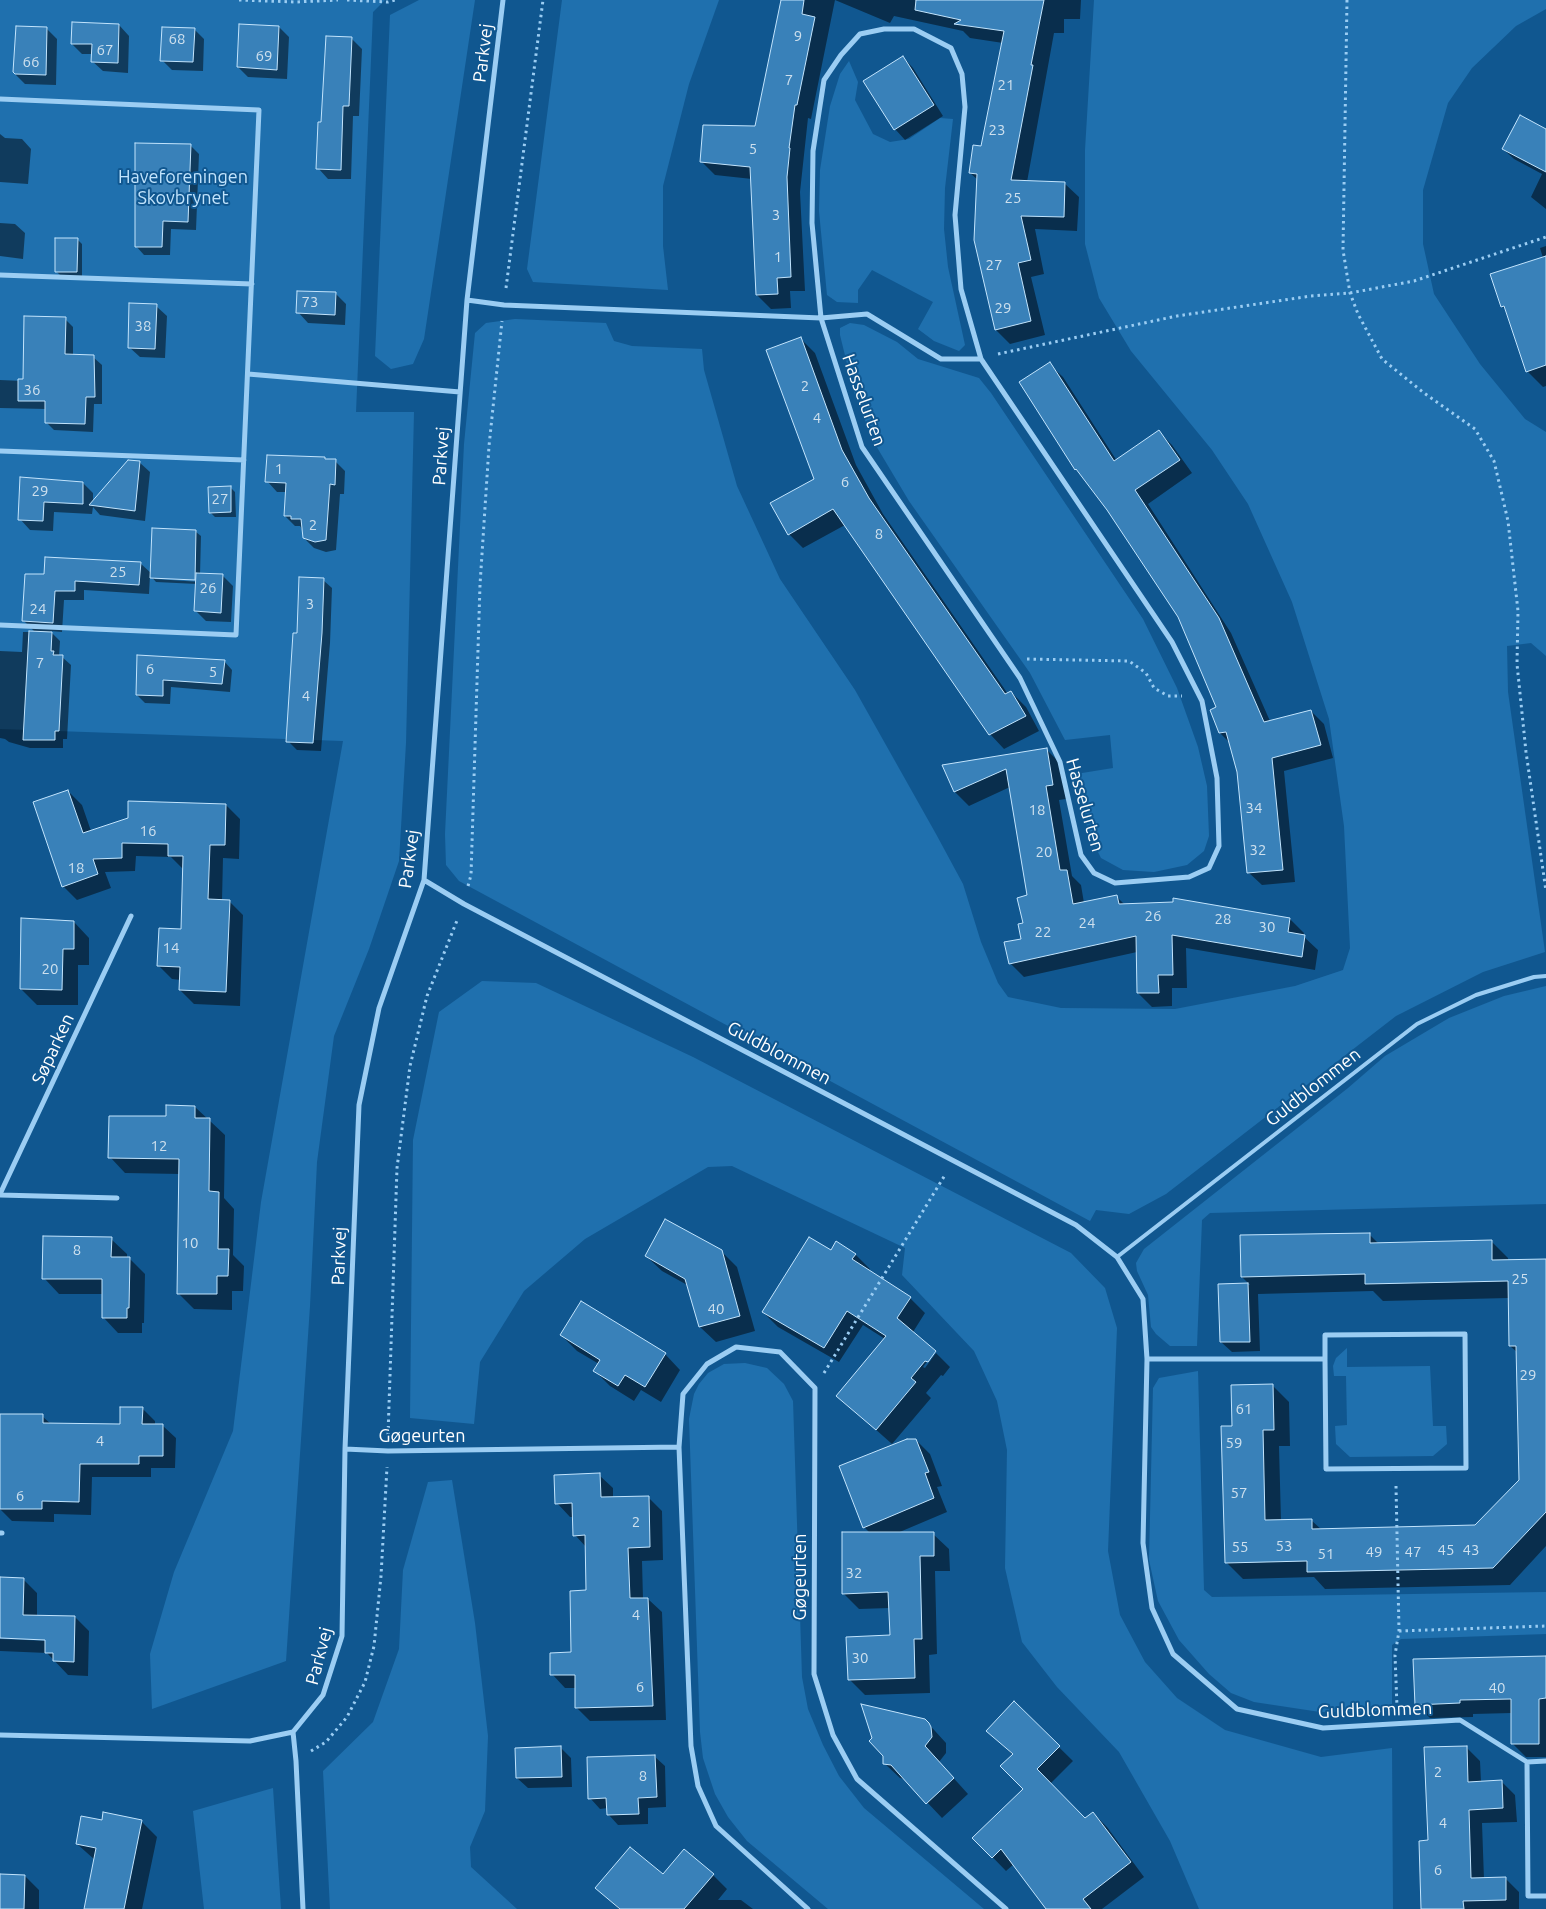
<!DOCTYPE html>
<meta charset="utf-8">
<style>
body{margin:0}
canvas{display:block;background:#105790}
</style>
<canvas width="1546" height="1909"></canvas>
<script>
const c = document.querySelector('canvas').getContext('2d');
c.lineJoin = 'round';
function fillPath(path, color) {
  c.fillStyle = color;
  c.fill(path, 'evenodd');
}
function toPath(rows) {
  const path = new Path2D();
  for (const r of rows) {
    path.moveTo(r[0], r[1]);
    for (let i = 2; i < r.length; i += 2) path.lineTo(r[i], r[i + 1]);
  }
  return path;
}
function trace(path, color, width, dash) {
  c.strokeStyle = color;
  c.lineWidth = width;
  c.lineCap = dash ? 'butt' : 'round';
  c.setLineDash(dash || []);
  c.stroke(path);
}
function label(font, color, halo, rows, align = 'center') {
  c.font = font + ' Ubuntu,sans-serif';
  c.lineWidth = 4;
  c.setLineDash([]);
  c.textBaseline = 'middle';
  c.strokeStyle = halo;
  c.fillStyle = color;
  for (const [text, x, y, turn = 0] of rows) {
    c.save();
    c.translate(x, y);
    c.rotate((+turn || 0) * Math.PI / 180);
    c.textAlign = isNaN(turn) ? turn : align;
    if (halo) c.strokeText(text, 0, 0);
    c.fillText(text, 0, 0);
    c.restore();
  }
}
const green = toPath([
 [0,0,385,0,373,12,356,412,414,412,406,743,399,861,369,949,334,1036,317,1162,310,1306,286,1661,152,1709,150,1654,174,1572,233,1431,261,1202,343,741,0,729],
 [419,0,475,0,424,339,413,364,391,369,375,356,390,15],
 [562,0,719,0,689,84,663,186,663,246,668,290,533,282,527,269],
 [1094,0,1546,0,1546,9,1516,26,1472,68,1448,103,1423,190,1423,244,1434,294,1480,364,1525,419,1546,432,1546,656,1531,643,1507,646,1508,692,1545,952,1483,972,1396,1016,1166,1194,1129,1214,1096,1210,1090,1221,459,881,446,865,445,834,464,444,475,333,486,323,515,319,606,323,614,341,632,346,702,349,704,370,737,486,780,579,855,690,936,834,963,884,981,942,998,983,1008,997,1061,1008,1175,1009,1295,986,1343,970,1350,948,1344,826,1329,719,1292,602,1248,504,1212,450,1131,351,1099,298,1085,244,1085,150],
 [849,61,858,82,855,100,873,134,890,142,909,139,940,118,953,119,945,188,944,229,948,267,965,345,959,351,934,341,918,329,933,302,872,270,858,290,858,303,837,302,827,295,819,211,820,170,830,106,840,74],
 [850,323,864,325,897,342,918,359,979,378,991,393,1143,619,1177,688,1198,747,1207,786,1209,836,1204,851,1187,865,1154,872,1123,870,1101,858,1088,832,1076,774,1113,768,1110,735,1065,740,1030,673,909,501,875,444,855,396,840,335,840,328],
 [482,981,536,983,693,1057,1071,1253,1105,1288,1117,1328,1108,1551,1120,1615,1145,1662,1177,1698,1225,1730,1321,1757,1392,1748,1393,1909,1199,1909,1170,1841,1119,1752,1057,1687,1022,1642,1005,1568,1007,1450,997,1401,974,1351,902,1275,905,1248,732,1166,708,1167,585,1239,524,1291,480,1362,474,1424,410,1418,413,1140,439,1012],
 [1546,986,1546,1204,1210,1213,1202,1220,1197,1346,1170,1346,1156,1334,1151,1327,1148,1295,1137,1271,1136,1263,1144,1249,1348,1088,1385,1056,1449,1018,1504,996],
 [1347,1348,1347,1367,1430,1366,1433,1426,1446,1426,1447,1444,1433,1456,1350,1457,1336,1444,1335,1426,1347,1425,1346,1376,1334,1376,1333,1366,1336,1358],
 [745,1363,767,1368,784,1384,793,1401,802,1677,808,1709,823,1745,839,1776,864,1808,984,1909,828,1909,747,1841,728,1817,715,1794,703,1758,700,1732,689,1419,694,1394,699,1384,708,1373,724,1364],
 [1198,1371,1204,1590,1212,1597,1546,1592,1546,1634,1401,1639,1392,1645,1392,1711,1320,1712,1254,1702,1231,1693,1209,1674,1179,1640,1158,1601,1149,1560,1153,1388,1159,1378],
 [452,1480,475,1623,488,1736,485,1811,470,1847,471,1867,517,1909,330,1909,323,1771,373,1722,399,1649,403,1570,428,1482],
 [273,1788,281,1909,204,1909,193,1811]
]);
const shadow = toPath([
 [782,0,835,0,811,119,808,118,800,192,805,291,790,291,791,308,771,309,757,295,752,179,715,175,701,161,756,127],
 [835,0,1081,0,1080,19,1064,19,1064,33,1054,33,1027,182,1064,183,1079,197,1077,231,1035,229,1044,274,1031,277,1045,335,1010,344,996,330,975,240,978,180,970,173,982,148,1003,43,970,38,963,31,894,16,890,23],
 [119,25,129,36,128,73,103,71,92,61,93,54,82,54,72,44],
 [279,27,289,37,287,79,248,77,238,67],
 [18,28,47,29,57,39,56,85,25,84,14,73],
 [194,29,204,39,203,71,172,70,162,60],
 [352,39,362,49,359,116,353,116,351,179,328,179,318,168,323,123],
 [903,57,913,68,943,116,905,140,895,129],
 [1546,130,1546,209,1531,197,1542,174,1514,159,1503,149],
 [0,134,5,138,22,139,31,149,28,184,0,182],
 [190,145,199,154,196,230,171,229,170,255,144,255,136,246],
 [0,223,15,224,25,233,23,259,0,256],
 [77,239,82,244,82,277,61,276,56,271],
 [1546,246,1546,386,1543,387,1527,371,1508,312,1502,306,1543,258,1540,248],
 [336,294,346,304,345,325,308,323,298,312],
 [156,306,167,316,165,358,140,357,129,347],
 [65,319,73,327,73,356,93,357,102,365,102,404,94,404,93,432,54,430,46,422,46,409,0,408,0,380,24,381],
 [801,339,815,353,856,465,883,514,1008,694,1011,692,1026,707,1039,731,1004,749,990,734,845,525,803,548,789,534,815,479],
 [1049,364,1063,377,1117,461,1159,432,1172,445,1192,473,1148,504,1231,633,1270,721,1311,711,1324,724,1333,758,1284,771,1295,882,1262,885,1248,872,1238,772,1230,743,1220,733,1218,707,1179,616],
 [325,458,327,460,335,461,345,471,344,494,340,494,336,550,326,552,314,548,304,538,302,529,300,526,295,526,285,516,286,492,277,492,267,481],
 [139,462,150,472,145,521,100,515,93,507,92,514,54,512,53,531,30,530,20,519,21,478,83,483,93,493,93,502],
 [230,487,235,492,236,517,215,517,210,512],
 [196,532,201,536,200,575,223,576,233,586,231,622,206,621,195,610,197,584,156,582,150,575,149,594,84,590,84,600,64,600,62,632,50,631,60,641,59,657,62,657,71,665,67,739,63,739,63,748,30,748,9,742,5,739,0,738,0,651,22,652,23,632,35,632,24,621,45,576,140,563,152,574],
 [155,577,201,579,201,582,155,579],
 [323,580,332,588,330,643,321,751,297,750,288,741,299,634],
 [138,657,224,661,232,670,230,692,171,687,170,704,145,703,137,695],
 [1047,750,1061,764,1066,799,1059,800,1072,876,1081,885,1084,903,1117,897,1125,905,1290,919,1304,933,1303,936,1318,950,1315,970,1186,948,1187,988,1172,988,1172,1006,1152,1007,1138,993,1137,952,1024,977,1010,963,1022,939,1028,896,1010,787,969,806,955,792,943,766],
 [68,791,82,805,91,831,226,805,240,819,239,859,223,858,222,901,229,901,243,915,240,1006,194,1004,180,990,181,980,172,979,159,966,182,930,183,869,171,857,136,856,135,871,105,872,111,888,77,900,63,886],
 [74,922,89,938,89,965,78,965,78,1005,37,1005,21,989],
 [195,1107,225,1135,224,1198,234,1209,233,1255,244,1266,243,1291,232,1291,232,1310,194,1309,178,1293,180,1174,125,1173,110,1157,167,1118],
 [1369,1234,1379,1244,1491,1241,1508,1258,1508,1261,1546,1260,1546,1546,1510,1585,1325,1589,1314,1577,1243,1579,1226,1562,1233,1427,1272,1385,1289,1402,1290,1446,1279,1446,1281,1521,1311,1520,1322,1530,1476,1526,1520,1480,1518,1353,1510,1346,1509,1298,1383,1301,1373,1291,1258,1294,1260,1351,1232,1352,1221,1342,1219,1286,1250,1285,1242,1277],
 [111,1239,127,1254,127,1258,129,1258,145,1274,144,1323,142,1323,142,1333,118,1333,103,1317,103,1294,59,1294,44,1278],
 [721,1251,737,1267,755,1331,716,1342,700,1327,689,1286,662,1271,646,1256],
 [831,1252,855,1254,870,1269,869,1271,910,1298,925,1313,913,1332,935,1351,923,1367,925,1368,936,1353,950,1367,943,1376,941,1375,926,1393,931,1398,892,1444,838,1396,885,1339,863,1325,839,1362,778,1327,763,1312],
 [561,1335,665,1354,680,1370,661,1402,641,1390,634,1401,610,1386,595,1371,599,1364,577,1351],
 [142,1408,155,1421,155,1426,163,1426,176,1438,175,1468,151,1468,151,1477,92,1477,91,1515,54,1514,54,1522,12,1521,0,1509,0,1415,42,1416,52,1425,121,1426],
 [916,1440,930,1454,942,1486,937,1487,947,1512,895,1534,933,1534,949,1549,950,1571,935,1571,937,1654,929,1655,930,1693,865,1695,849,1679,891,1636,890,1608,859,1609,843,1593,871,1534,864,1527],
 [599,1475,613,1488,613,1498,648,1497,662,1511,663,1560,642,1561,643,1599,648,1599,662,1612,666,1720,590,1721,576,1707,576,1688,565,1688,552,1674,572,1654,588,1592,586,1547,575,1535,574,1517,570,1517,557,1503],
 [0,1578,23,1579,37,1593,37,1617,75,1617,89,1631,88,1676,68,1675,47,1653,0,1651,0,1639,51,1641,51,1638,0,1637],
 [1546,1657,1546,1757,1526,1757,1512,1743,1512,1713,1473,1714,1473,1717,1430,1718,1416,1704],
 [1014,1703,1073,1761,1050,1784,1085,1819,1093,1813,1107,1827,1144,1877,1102,1909,1050,1909,1014,1864,1006,1871,974,1838,1024,1789,1013,1755,988,1731],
 [925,1720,946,1743,946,1753,939,1762,968,1794,942,1818,905,1779,900,1778,884,1763,884,1755],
 [1466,1747,1480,1761,1481,1782,1501,1781,1515,1795,1517,1822,1482,1823,1484,1879,1505,1878,1519,1892,1519,1909,1422,1909,1429,1841],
 [561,1748,571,1758,572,1787,528,1788,517,1778],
 [654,1756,665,1766,666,1807,648,1808,648,1824,618,1825,608,1814,608,1808,600,1809,590,1798],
 [141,1821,157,1837,142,1909,88,1909,95,1860,77,1844,103,1822],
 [0,1875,25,1876,39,1890,39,1909,0,1909],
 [713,1875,727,1889,718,1900,741,1900,753,1909,619,1909,597,1888,663,1876]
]);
const building = toPath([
 [781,0,804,0,802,14,815,17,797,105,795,105,789,148,790,148,787,177,791,277,777,278,778,294,756,295,750,167,700,162,703,125,755,126,781,0],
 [916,0,1044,0,1031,65,1033,65,1011,180,1065,182,1064,217,1021,216,1031,260,1018,263,1031,321,995,330,974,240,977,174,969,173,973,145,981,146,1004,31,954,24,961,20,915,10,916,0],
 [72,22,119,24,118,63,91,62,92,44,71,44,72,22],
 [239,24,279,26,277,70,237,67,239,24],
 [16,26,47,27,46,75,15,74,13,72,16,26],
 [162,27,195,28,193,62,160,61,162,27],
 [326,36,352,37,349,106,343,106,341,170,316,169,318,122,321,122,326,36],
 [903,56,934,105,894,130,863,81,903,56],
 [1520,115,1546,129,1546,172,1502,149,1520,115],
 [135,143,191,144,188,222,163,221,162,247,135,247,135,143],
 [55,238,78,238,77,272,55,272,55,238],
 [1546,256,1546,365,1526,372,1504,306,1501,307,1490,274,1546,256],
 [297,291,336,292,335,315,296,313,297,291],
 [129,303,157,304,155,349,128,348,129,303],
 [24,316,66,317,65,354,94,355,95,397,86,397,85,424,45,423,45,401,18,401,18,379,23,379,24,316],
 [801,337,842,450,869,498,1005,694,1011,691,1026,716,989,735,833,509,788,535,770,503,814,479,766,350,801,337],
 [1050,362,1114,461,1159,430,1180,460,1135,490,1219,618,1264,722,1311,710,1321,745,1272,758,1283,870,1247,873,1237,772,1226,732,1219,733,1210,710,1216,707,1178,617,1107,510,1076,469,1075,470,1019,382,1050,362],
 [267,455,325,457,325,459,336,459,335,485,330,484,326,540,315,542,303,538,301,519,291,519,291,516,284,516,286,483,265,482,267,455],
 [128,460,140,461,135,511,89,505,128,460],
 [20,477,83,482,83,504,44,502,43,521,18,520,20,477],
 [231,486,231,512,209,513,208,487,231,486],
 [152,528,196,530,195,580,150,578,152,528],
 [45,557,141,562,139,585,75,581,75,591,55,591,53,623,22,621,25,574,44,574,45,557],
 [196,573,223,574,221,613,194,611,196,573],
 [299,577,324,578,322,633,313,743,286,742,293,633,297,633,299,577],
 [29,631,52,632,51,651,54,651,53,655,63,655,59,731,55,731,55,740,23,740,29,631],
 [137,655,225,660,222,684,163,680,163,696,136,695,137,655],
 [1047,748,1053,785,1046,786,1060,870,1067,870,1073,904,1117,895,1119,904,1173,902,1173,898,1290,918,1288,932,1305,935,1302,957,1172,935,1173,975,1158,975,1159,993,1137,993,1136,936,1009,964,1004,942,1021,939,1018,924,1023,923,1017,898,1027,895,1006,769,954,792,942,765,1047,748],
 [68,790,83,833,128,818,128,801,226,804,225,845,210,845,208,899,230,900,226,992,179,990,180,967,157,966,159,928,181,929,183,856,168,856,168,844,122,843,122,858,93,859,98,874,62,887,33,802,68,790],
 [21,918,74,921,74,949,63,949,62,990,20,989,21,918],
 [166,1105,195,1106,195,1118,210,1118,209,1191,219,1192,218,1249,229,1249,228,1276,217,1276,217,1294,177,1294,179,1159,108,1158,109,1116,166,1116,166,1105],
 [665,1219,722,1250,740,1316,699,1327,685,1279,645,1256,665,1219],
 [1370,1233,1370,1243,1492,1240,1492,1260,1546,1259,1546,1512,1493,1568,1307,1572,1307,1561,1225,1563,1221,1426,1232,1426,1231,1385,1273,1384,1274,1430,1263,1430,1265,1520,1312,1519,1312,1529,1475,1525,1519,1480,1516,1346,1509,1346,1508,1281,1365,1284,1365,1274,1241,1277,1240,1235,1370,1233],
 [43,1236,112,1237,111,1257,130,1257,129,1308,127,1308,127,1318,102,1318,102,1279,42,1279,43,1236],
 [809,1237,831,1250,836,1241,856,1254,852,1259,911,1297,897,1318,936,1351,928,1362,925,1361,911,1378,916,1382,876,1430,836,1396,886,1336,847,1311,824,1348,762,1312,809,1237],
 [1248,1283,1250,1342,1220,1342,1218,1284,1248,1283],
 [581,1301,666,1353,645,1387,625,1375,618,1386,593,1371,600,1360,560,1335,581,1301],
 [120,1407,143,1407,142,1424,163,1424,163,1456,139,1456,139,1464,80,1464,79,1502,42,1501,42,1509,0,1509,0,1414,43,1414,43,1423,120,1424,120,1407],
 [907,1439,916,1439,929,1472,925,1473,934,1498,863,1528,839,1466,907,1439],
 [600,1473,601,1497,649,1496,650,1547,628,1548,630,1598,648,1598,653,1706,575,1708,575,1675,550,1675,550,1653,571,1652,570,1591,586,1590,585,1535,573,1536,572,1503,555,1504,554,1475,600,1473],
 [842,1532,934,1532,934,1556,920,1556,922,1639,914,1639,915,1678,848,1680,846,1637,890,1635,888,1592,842,1594,842,1532],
 [0,1577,24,1578,23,1615,75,1616,74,1662,53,1661,53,1653,45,1653,45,1640,0,1638,0,1577],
 [1546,1656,1546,1698,1539,1699,1539,1744,1511,1744,1511,1699,1460,1700,1460,1703,1415,1705,1413,1659,1546,1656],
 [1014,1701,1060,1746,1037,1769,1085,1818,1093,1812,1131,1862,1083,1899,1091,1909,1046,1909,1001,1849,992,1858,972,1838,1023,1789,1000,1766,1013,1754,986,1731,1014,1701],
 [861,1704,925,1719,929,1723,931,1727,932,1737,925,1746,954,1778,926,1804,891,1765,883,1764,883,1756,869,1741,872,1738,861,1704],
 [561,1746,562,1777,516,1778,515,1748,561,1746],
 [1467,1746,1468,1782,1502,1780,1503,1808,1469,1810,1471,1878,1506,1877,1506,1900,1463,1901,1464,1909,1421,1909,1419,1841,1428,1840,1424,1747,1467,1746],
 [655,1755,657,1797,638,1798,639,1814,607,1815,606,1798,588,1799,587,1757,655,1755],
 [103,1812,142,1820,124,1909,84,1909,96,1848,76,1844,81,1816,102,1820,103,1812],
 [630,1847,663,1874,684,1849,714,1874,684,1909,620,1909,595,1888,630,1847],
 [0,1874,25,1875,24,1909,0,1909,0,1874]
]);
const path = toPath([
 [239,0,296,2,338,0],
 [347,0,388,2,395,0],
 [1347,0,1343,250,1350,293,1358,314,1382,359,1424,393,1475,429,1494,461,1508,521,1518,611,1517,664,1526,752,1546,891],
 [506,288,543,0],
 [998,354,1177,316,1311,296,1350,293,1414,281,1546,237],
 [1027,659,1129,661,1146,673,1154,688,1168,696,1182,696],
 [468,886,471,875,480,585,489,446,502,321],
 [824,1373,945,1175],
 [388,1435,397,1168,410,1066,427,996,458,918],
 [1396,1486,1399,1631,1395,1655,1397,1707],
 [1399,1631,1546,1626],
 [311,1751,326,1742,347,1717,365,1682,374,1646,381,1576,387,1467]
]);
const lane = toPath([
 [1117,1257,1417,1024,1476,995,1534,977,1546,976]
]);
const street = toPath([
 [884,29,914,29,951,48,962,74,965,107,955,215,961,289,981,359,1172,642,1202,701,1217,778,1219,846,1209,868,1189,877,1115,883,1094,873,1081,855,1060,762,1020,678,862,447,821,318,812,223,813,151,824,80,841,55,860,34,884,29],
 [0,99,259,110,236,635,0,625],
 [0,275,252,284],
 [467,300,504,305,821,318,867,314,941,359,981,359],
 [248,374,460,392],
 [0,451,244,460],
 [424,880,464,904,1076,1225,1117,1257,1143,1299,1147,1359,1143,1543,1152,1608,1173,1654,1237,1709,1323,1728,1460,1720,1527,1762,1546,1761],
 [0,1194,131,916],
 [0,1195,117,1198],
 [1147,1359,1325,1359,1326,1469,1466,1468,1465,1334,1325,1335,1325,1359],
 [345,1449,388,1451,679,1447],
 [0,1533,2,1533],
 [293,1732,296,1761,303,1909],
 [0,1735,250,1741,293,1732,323,1695,342,1636,345,1449,359,1105,379,1008,424,880,467,300,503,0],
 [1527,1762,1528,1896,1546,1896],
 [808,1909,716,1826,698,1786,691,1746,679,1447,683,1394,707,1364,736,1347,780,1352,815,1388,814,1674,833,1735,857,1779,1006,1909]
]);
const numberNames = [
 ["9",798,36],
 ["68",177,39],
 ["67",105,50],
 ["69",264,56],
 ["66",31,62],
 ["7",789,80],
 ["21",1006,85],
 ["23",997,130],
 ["5",753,149],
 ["25",1013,198],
 ["3",776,215],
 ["1",778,257],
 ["27",994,265],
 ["73",310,302],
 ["29",1003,308],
 ["38",143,326],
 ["2",805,386],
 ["36",32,390],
 ["4",817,418],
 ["1",279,469],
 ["6",845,482],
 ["29",40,491],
 ["27",220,499],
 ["2",313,525],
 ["8",879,534],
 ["25",118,572],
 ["26",208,588],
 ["3",310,604],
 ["24",38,609],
 ["7",40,663],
 ["6",150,669],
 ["5",213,672],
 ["4",306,696],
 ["34",1254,808],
 ["18",1037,810],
 ["16",148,831],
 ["32",1258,850],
 ["20",1044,852],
 ["18",76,868],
 ["26",1153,916],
 ["28",1223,919],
 ["24",1087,923],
 ["30",1267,927],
 ["22",1043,932],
 ["14",171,948],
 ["20",50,969],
 ["12",159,1146],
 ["10",190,1243],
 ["8",77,1250],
 ["25",1520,1279],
 ["40",716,1309],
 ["29",1528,1375],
 ["61",1244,1409],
 ["4",100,1441],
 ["59",1234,1443],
 ["57",1239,1493],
 ["6",20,1496],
 ["2",636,1522],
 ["53",1284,1546],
 ["55",1240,1547],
 ["45",1446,1550],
 ["43",1471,1550],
 ["49",1374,1552],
 ["47",1413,1552],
 ["51",1326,1554],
 ["32",854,1573],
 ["4",636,1615],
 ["30",860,1658],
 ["6",640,1687],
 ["40",1497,1688],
 ["2",1438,1772],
 ["8",643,1776],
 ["4",1443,1823],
 ["6",1438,1870]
];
const streetNames = [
 ["Parkvej",483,53,-83],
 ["Hasselurten",864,400,70],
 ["Parkvej",441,456,-86],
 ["Hasselurten",1085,805,74],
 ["Parkvej",409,859,-82],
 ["Søparken",53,1049,-65],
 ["Guldblommen",779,1053,28],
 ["Guldblommen",1313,1087,-38],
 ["Parkvej",339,1256,-88],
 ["Gøgeurten",422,1436],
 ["Gøgeurten",800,1577,-90],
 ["Parkvej",319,1656,-75],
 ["Guldblommen",1375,1710,-2]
];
const parkNames = [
 ["Haveforeningen",183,177],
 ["Skovbrynet",183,198]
];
fillPath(green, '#1f70ae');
fillPath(shadow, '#0007');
fillPath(building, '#3981b9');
trace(building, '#c2e4fd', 1);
trace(path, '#9bcdf3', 3, [2.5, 4]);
trace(lane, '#9bcdf3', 4);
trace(street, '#9bcdf3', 5);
label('15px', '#cee0ee', null, numberNames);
label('18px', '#fff', '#105790', streetNames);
label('18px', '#c2e4fd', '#105790', parkNames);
</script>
